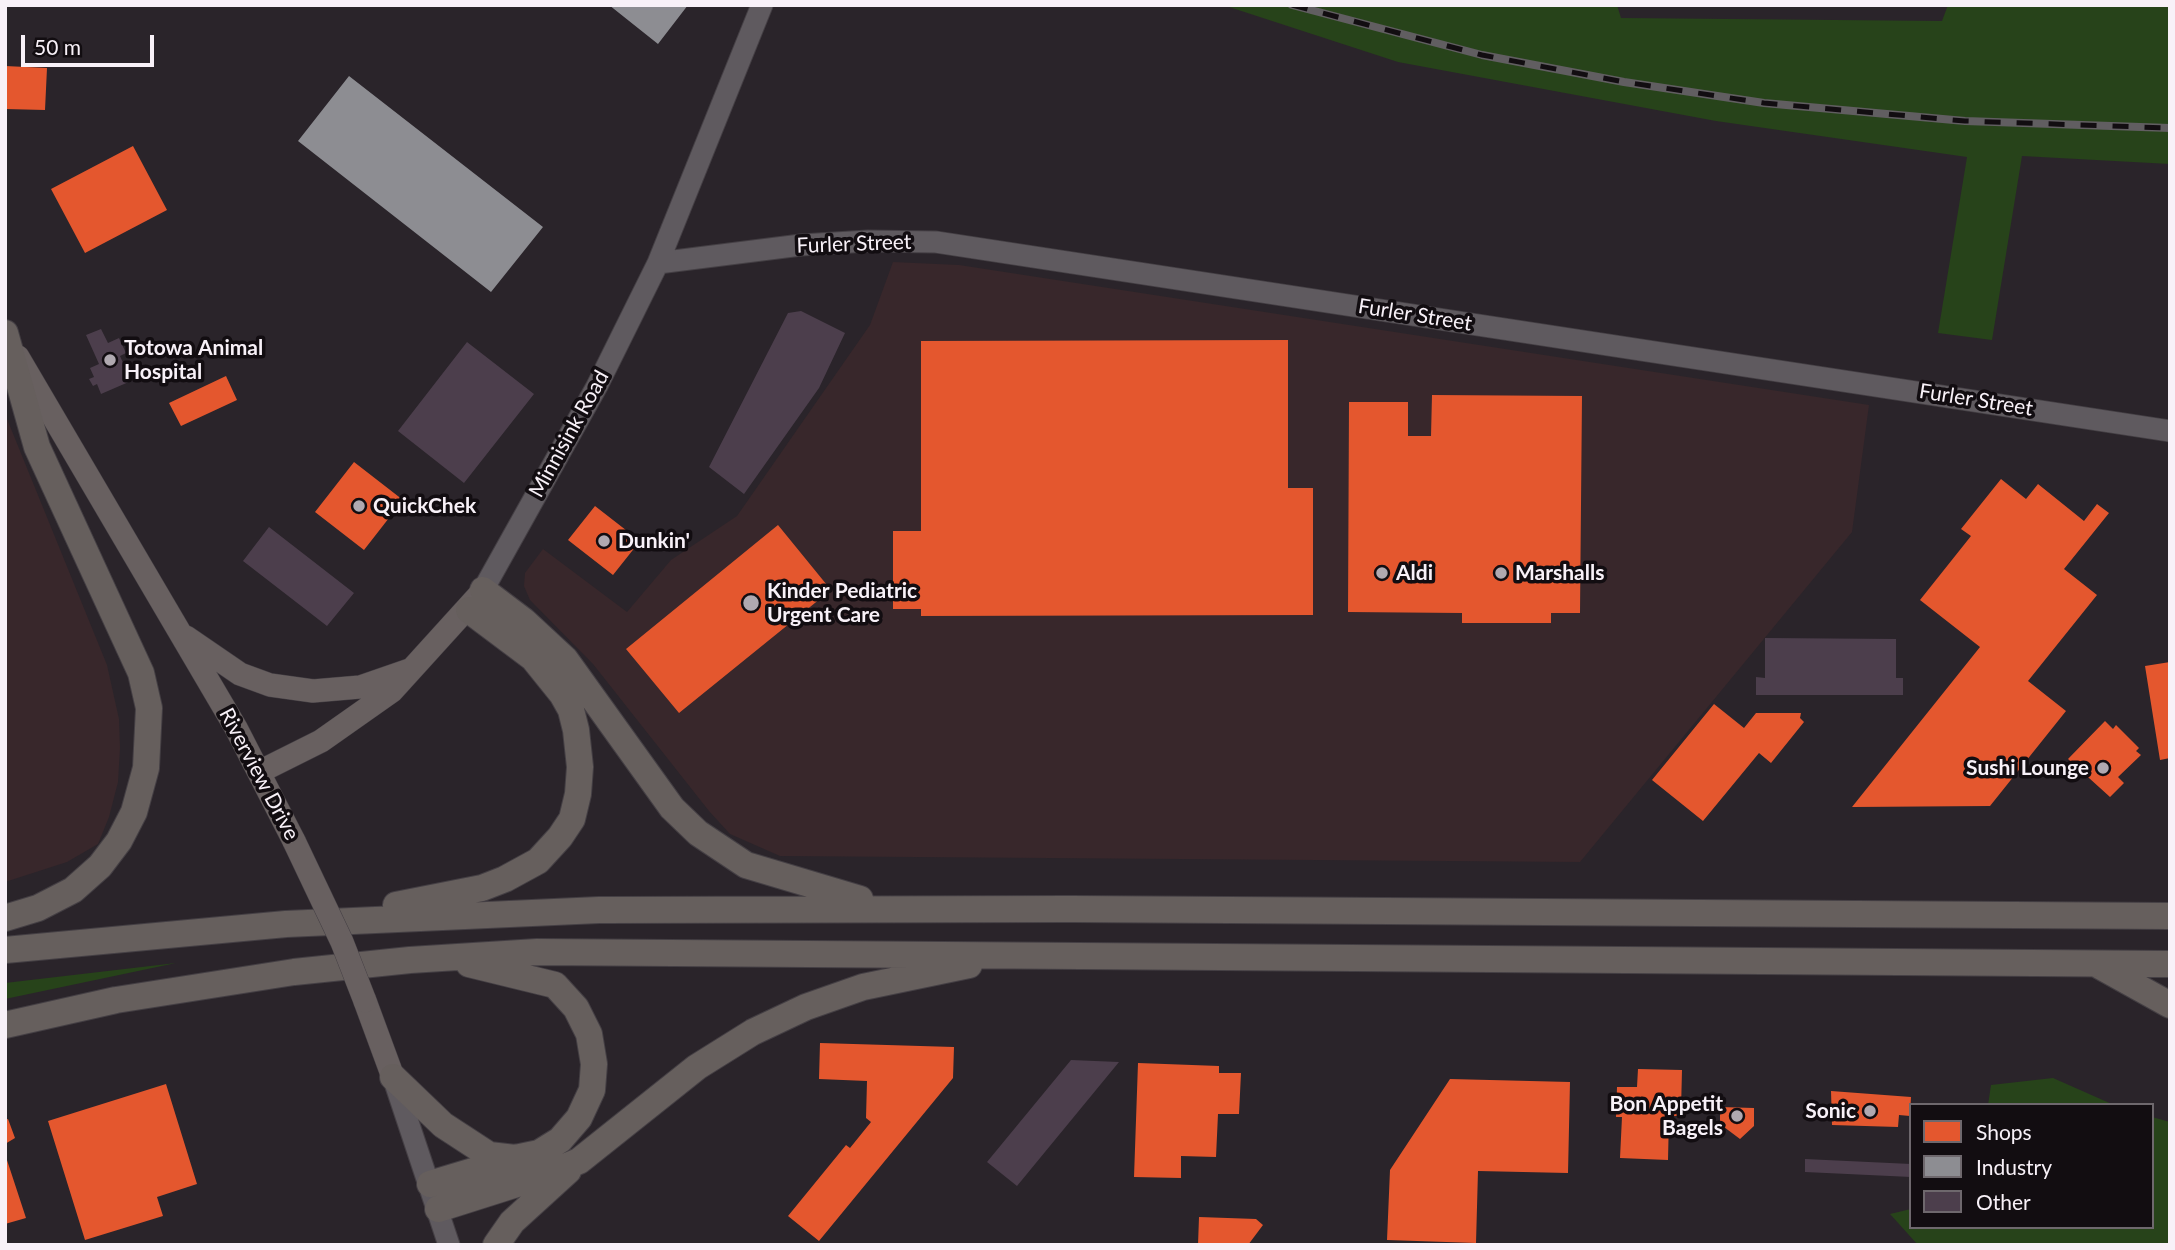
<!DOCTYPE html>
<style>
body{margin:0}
#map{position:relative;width:2175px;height:1250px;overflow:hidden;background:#2a242a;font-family:Lato,sans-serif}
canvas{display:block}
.frame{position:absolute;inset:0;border:7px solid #f8f1f8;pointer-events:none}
.legend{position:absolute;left:1909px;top:1103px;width:245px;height:126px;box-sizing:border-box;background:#120d11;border:2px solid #6e686d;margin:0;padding:9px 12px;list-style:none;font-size:21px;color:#f8f1f8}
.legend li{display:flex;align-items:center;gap:14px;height:35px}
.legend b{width:35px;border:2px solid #6e686d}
.scale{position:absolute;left:21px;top:35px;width:133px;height:32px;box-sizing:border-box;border:4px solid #f8f1f8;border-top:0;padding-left:9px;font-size:21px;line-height:24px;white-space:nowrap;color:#f8f1f8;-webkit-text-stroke:5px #120d11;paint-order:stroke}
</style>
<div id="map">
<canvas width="2175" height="1250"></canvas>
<div class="frame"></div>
<ul class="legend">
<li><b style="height:19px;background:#e4572e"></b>Shops</li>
<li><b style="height:19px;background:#8d8d92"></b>Industry</li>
<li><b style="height:19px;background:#4c3e4c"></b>Other</li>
</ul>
<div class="scale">50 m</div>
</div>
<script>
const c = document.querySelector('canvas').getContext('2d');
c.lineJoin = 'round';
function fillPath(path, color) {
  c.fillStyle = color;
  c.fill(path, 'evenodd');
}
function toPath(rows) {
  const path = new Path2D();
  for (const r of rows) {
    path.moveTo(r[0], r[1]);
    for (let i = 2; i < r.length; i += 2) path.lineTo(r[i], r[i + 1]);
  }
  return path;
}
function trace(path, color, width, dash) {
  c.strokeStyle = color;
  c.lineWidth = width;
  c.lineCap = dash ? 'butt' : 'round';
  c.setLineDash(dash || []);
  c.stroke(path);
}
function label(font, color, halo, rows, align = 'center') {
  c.font = font + ' Lato,sans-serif';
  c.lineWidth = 7;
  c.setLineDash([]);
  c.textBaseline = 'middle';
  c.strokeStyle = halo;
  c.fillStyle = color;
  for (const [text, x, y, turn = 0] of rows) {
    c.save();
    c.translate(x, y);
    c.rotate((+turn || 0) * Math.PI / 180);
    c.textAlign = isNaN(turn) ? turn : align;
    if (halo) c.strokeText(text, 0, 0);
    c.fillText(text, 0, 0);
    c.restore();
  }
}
const commercial = toPath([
 [893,262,959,265,1869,405,1852,532,1580,862,780,856,730,834,709,811,593,664,530,600,524,586,525,573,543,549,627,612,671,560,737,516,870,325],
 [5,414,107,665,119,719,120,748,118,782,109,817,98,844,67,862,5,882]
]);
const green = toPath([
 [1223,5,1617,5,1621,18,1942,21,1948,5,2170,5,2170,164,2022,156,1992,340,1938,333,1967,157,1716,121,1398,62],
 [176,963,5,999,5,983],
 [2053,1078,2114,1105,1988,1105,1991,1085],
 [2152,1117,2170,1122,2170,1245,1918,1245,1890,1214,1911,1209,1911,1227,2152,1227]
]);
const shops = toPath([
 [5,66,47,68,45,110,5,109],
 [133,146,167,210,85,253,51,189],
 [1288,340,1288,488,1313,488,1313,615,921,616,921,609,893,609,893,531,921,531,921,341],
 [226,376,237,400,181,426,169,403],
 [1432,395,1582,396,1580,613,1551,613,1551,623,1462,623,1462,613,1348,612,1349,402,1408,402,1408,436,1431,436],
 [354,462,403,500,364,550,315,512],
 [2001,479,2026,499,2038,484,2084,521,2097,504,2109,513,2064,569,2097,595,2028,681,2066,711,1990,806,1852,807,1980,647,1920,600,1971,536,1961,529],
 [595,506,640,541,613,575,568,540],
 [778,525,831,590,679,713,626,649],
 [2170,662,2170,758,2160,760,2145,666],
 [1714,704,1744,728,1756,713,1801,713,1800,718,1804,722,1771,763,1759,753,1703,821,1652,780],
 [2105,721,2113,729,2116,725,2139,748,2136,751,2141,755,2118,777,2124,783,2110,797,2068,759],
 [820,1043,954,1047,953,1078,819,1241,788,1216,846,1145,850,1148,871,1122,866,1118,867,1081,819,1079],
 [1138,1063,1219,1066,1219,1073,1241,1073,1239,1114,1218,1114,1216,1157,1181,1156,1181,1178,1134,1177],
 [1638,1069,1682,1070,1681,1110,1686,1110,1686,1116,1669,1116,1668,1160,1620,1158,1622,1117,1616,1117,1617,1087,1637,1087],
 [1450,1079,1570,1082,1568,1173,1478,1171,1476,1243,1387,1240,1390,1170],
 [166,1084,197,1184,157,1197,163,1216,85,1240,48,1121],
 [1831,1091,1911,1097,1910,1116,1899,1115,1898,1127,1832,1125],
 [1720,1107,1754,1108,1754,1126,1740,1139,1720,1124],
 [8,1119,15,1138,5,1144,5,1120],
 [5,1154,26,1218,5,1224],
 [1199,1217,1256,1219,1263,1225,1248,1245,1198,1245]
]);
const industry = toPath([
 [609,5,688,5,658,44],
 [349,76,543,227,491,292,298,141]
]);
const building = toPath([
 [801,311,845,333,819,388,744,494,709,467,788,313],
 [101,329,108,343,119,338,126,353,120,356,131,381,101,394,97,384,93,386,89,379,94,377,90,368,99,364,86,335],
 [467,342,534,394,464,483,398,431],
 [269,527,354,593,327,626,243,561],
 [1765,638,1896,639,1896,678,1903,678,1903,695,1756,695,1756,677,1765,678],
 [1071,1060,1119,1062,1017,1186,987,1162],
 [1805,1159,1911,1164,1911,1177,1805,1172]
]);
const secondary = toPath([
 [658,263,801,245,868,241,936,242,2170,431],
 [483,590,597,386,658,263,762,5],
 [393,1077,449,1245]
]);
const primary = toPath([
 [18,357,236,728,294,841],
 [186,637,240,674,270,685,313,691,360,687,412,669],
 [259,772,321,741,392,691,480,594],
 [365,1001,393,1077]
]);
const highway = toPath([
 [5,333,37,447,141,673,149,708,146,768,134,812,119,841,100,866,73,890,38,908,5,918],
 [483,590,524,621,565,659,672,808,698,833,746,865,860,899],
 [396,905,482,888,505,879,538,861,560,837,572,819,578,794,580,767,576,730,571,710,562,694,533,658,469,610],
 [5,950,286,924,599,910,1072,909,2170,916],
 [2098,965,2170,1005],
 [5,1025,116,1000,294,972,410,960,537,952,2170,964],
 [393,1077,443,1125,489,1155,515,1158,539,1153,560,1140,579,1118,592,1090,594,1064,589,1034,576,1008,555,985,469,964],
 [430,1184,510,1160],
 [438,1209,545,1175,579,1161,697,1067,753,1032,806,1007,863,987,969,965],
 [496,1245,512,1222,568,1171]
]);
const rail = toPath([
 [1292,5,1482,55,1624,82,1764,103,1965,121,2170,128]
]);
const primaryBridge = toPath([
 [294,841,342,942,365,1001]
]);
const markers = [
 [110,360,7,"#b0a9b0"],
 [359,506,7,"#b0a9b0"],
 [604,541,7,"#b0a9b0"],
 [1382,573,7,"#b0a9b0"],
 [1501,573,7,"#b0a9b0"],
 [751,603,9,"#b0a9b0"],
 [2103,768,7,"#b0a9b0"],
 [1870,1111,7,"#b0a9b0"],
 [1737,1116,7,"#b0a9b0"]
];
const streetNames = [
 ["Furler Street",854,244,-2],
 ["Furler Street",1415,315,9],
 ["Furler Street",1976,400,9],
 ["Minnisink Road",569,434,-61],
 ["Riverview Drive",259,774,62]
];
const poiNames = [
 ["Totowa Animal",124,348],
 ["Hospital",124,372],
 ["QuickChek",373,506],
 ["Dunkin'",618,541],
 ["Aldi",1396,573],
 ["Marshalls",1515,573],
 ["Kinder Pediatric",767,591],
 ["Urgent Care",767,615],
 ["Sushi Lounge",2089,768,"right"],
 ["Bon Appetit",1723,1104,"right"],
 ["Bagels",1723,1128,"right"],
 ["Sonic",1856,1111,"right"]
];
fillPath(commercial, '#38272b');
fillPath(green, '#27431a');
fillPath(shops, '#e4572e');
fillPath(industry, '#8d8d92');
fillPath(building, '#4c3e4c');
trace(secondary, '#443f44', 23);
trace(primary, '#443f44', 24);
trace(highway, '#443f44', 28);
trace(secondary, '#5f5a5f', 21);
trace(primary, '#686060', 23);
trace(highway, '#665f5d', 26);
trace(rail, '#615e61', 8);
trace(rail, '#120d11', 5, [16]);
trace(primaryBridge, '#443f44', 24, []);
trace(primaryBridge, '#686060', 23);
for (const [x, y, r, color] of markers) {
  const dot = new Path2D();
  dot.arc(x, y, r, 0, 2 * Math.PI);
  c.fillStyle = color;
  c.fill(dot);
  trace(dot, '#120d11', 2.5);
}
label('21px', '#f8f1f8', '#120d11', streetNames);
label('bold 21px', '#f8f1f8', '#120d11', poiNames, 'left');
</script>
